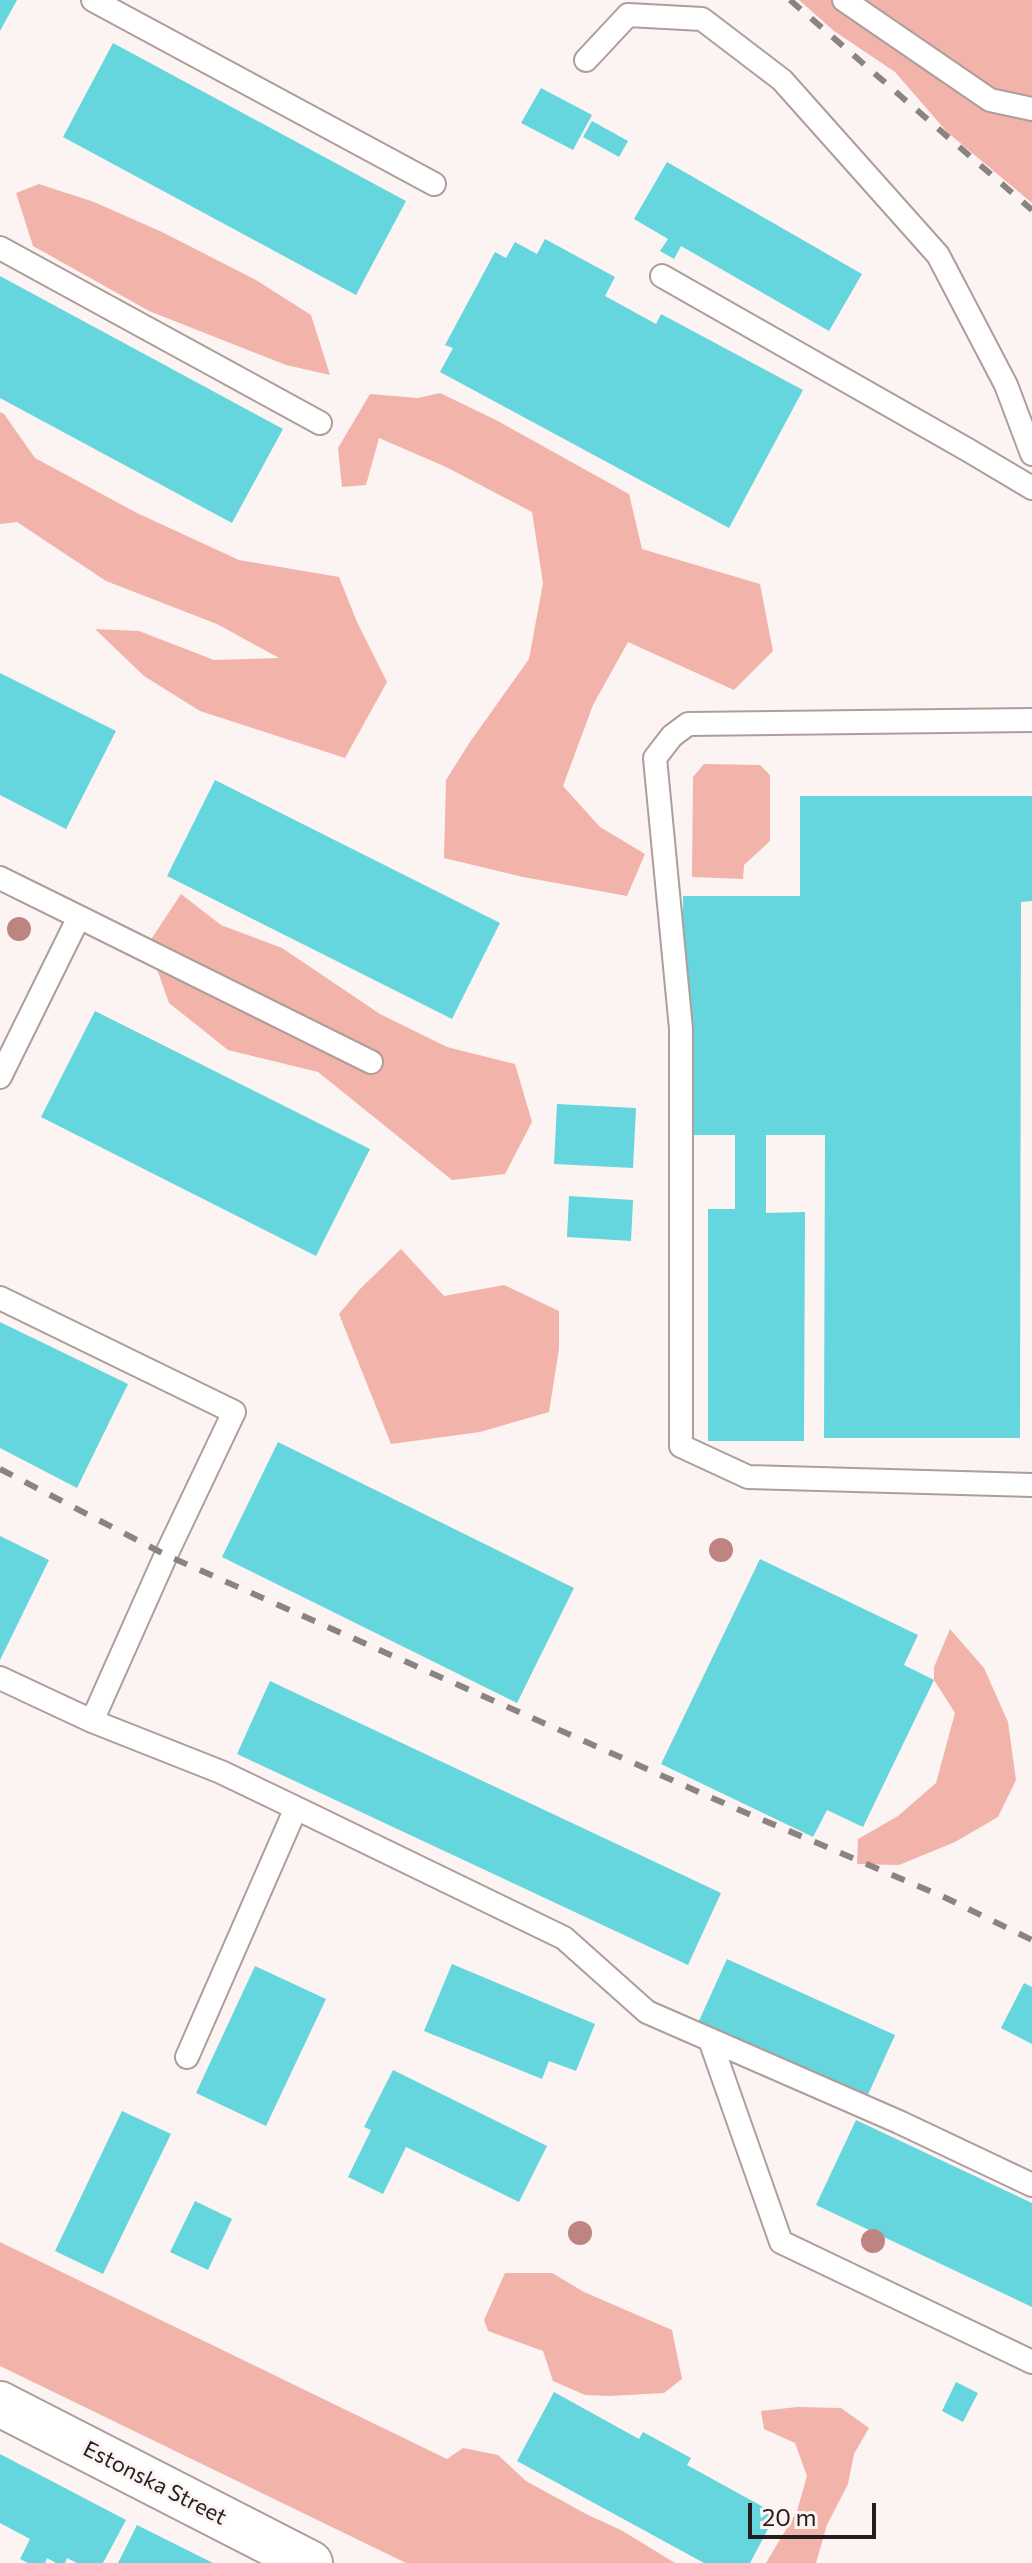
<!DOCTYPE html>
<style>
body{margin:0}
#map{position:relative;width:1032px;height:2563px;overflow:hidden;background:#fcf4f3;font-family:Commissioner,sans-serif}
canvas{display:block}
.scale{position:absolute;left:748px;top:2503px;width:128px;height:36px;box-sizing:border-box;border:4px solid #241d1c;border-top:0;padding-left:10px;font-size:24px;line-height:28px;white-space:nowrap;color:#241d1c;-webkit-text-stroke:6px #fcf4f3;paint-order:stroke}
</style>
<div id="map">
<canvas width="1032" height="2563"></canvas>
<div class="scale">20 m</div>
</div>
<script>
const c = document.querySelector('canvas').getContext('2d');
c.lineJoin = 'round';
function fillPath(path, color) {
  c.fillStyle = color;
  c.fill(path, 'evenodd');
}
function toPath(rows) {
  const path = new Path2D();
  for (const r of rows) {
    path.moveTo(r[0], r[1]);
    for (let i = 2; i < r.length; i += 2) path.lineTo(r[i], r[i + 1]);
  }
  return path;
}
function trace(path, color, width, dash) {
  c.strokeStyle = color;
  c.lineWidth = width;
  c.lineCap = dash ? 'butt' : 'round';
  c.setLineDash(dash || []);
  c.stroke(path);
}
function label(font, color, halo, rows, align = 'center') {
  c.font = font + ' Commissioner,sans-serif';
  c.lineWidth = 6;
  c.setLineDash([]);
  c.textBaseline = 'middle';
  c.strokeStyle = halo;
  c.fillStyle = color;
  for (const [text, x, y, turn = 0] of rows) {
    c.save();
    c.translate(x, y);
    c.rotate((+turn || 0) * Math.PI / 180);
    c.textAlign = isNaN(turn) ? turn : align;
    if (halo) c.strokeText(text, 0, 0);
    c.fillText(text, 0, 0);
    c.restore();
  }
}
const green = toPath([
 [799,0,1032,0,1032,203,947,132,895,72,834,31],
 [39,184,94,202,162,232,256,280,311,315,330,375,286,365,149,311,33,246,16,193],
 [440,393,496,420,629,494,642,549,760,584,773,651,734,690,628,642,593,705,563,786,600,827,645,854,627,896,523,877,444,858,446,780,470,742,529,659,543,583,532,512,446,467,379,438,366,485,342,487,338,448,370,394,418,398],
 [0,412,4,414,35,458,137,513,239,560,339,577,357,622,387,682,345,758,200,711,144,676,95,629,139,631,214,660,279,658,217,624,106,581,17,522,0,524],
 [704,764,760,765,770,775,770,841,744,865,743,879,692,877,693,777],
 [181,894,221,925,282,948,380,1014,447,1047,515,1064,532,1122,505,1174,452,1180,318,1072,228,1050,169,1003,148,944],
 [401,1249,444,1296,504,1285,559,1311,559,1349,549,1412,480,1432,391,1444,339,1314,359,1290],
 [950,1629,984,1668,1008,1722,1016,1780,998,1817,955,1842,899,1865,857,1864,858,1839,898,1816,936,1783,955,1713,934,1680,934,1667],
 [0,2242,447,2459,463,2448,498,2455,526,2481,588,2515,621,2530,675,2563,406,2563,0,2366],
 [505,2273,552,2273,584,2292,672,2330,682,2379,664,2393,610,2396,585,2395,553,2381,543,2351,488,2331,484,2320],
 [797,2407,841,2408,869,2428,854,2454,848,2484,827,2525,816,2563,766,2563,797,2511,807,2476,795,2443,764,2429,761,2411]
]);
const building = toPath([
 [0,0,17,0,0,31],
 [113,43,406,201,356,295,63,137],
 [541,88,592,115,573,150,521,123],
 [592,121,628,141,619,157,583,137],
 [667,162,862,274,829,331,681,246,674,259,660,251,668,239,634,219],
 [545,239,615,277,605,296,656,324,661,314,803,390,729,528,440,372,453,348,445,345,495,252,506,258,515,242,537,254],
 [0,276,283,429,232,523,0,398],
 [0,673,116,731,66,829,0,795],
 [215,780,500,923,452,1019,167,876],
 [800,796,1032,796,1032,901,1021,902,1020,1438,824,1438,825,1135,766,1135,766,1213,805,1212,804,1441,708,1441,708,1209,735,1209,735,1135,682,1135,683,896,800,896],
 [95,1011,370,1149,316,1256,41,1117],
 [557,1104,636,1108,633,1168,554,1164],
 [569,1196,633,1200,631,1241,567,1237],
 [0,1322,128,1384,77,1488,0,1448],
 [278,1442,574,1588,517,1703,222,1557],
 [0,1536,49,1560,0,1660],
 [760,1559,918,1635,904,1665,934,1680,863,1827,827,1810,813,1837,661,1764],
 [270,1681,721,1893,688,1965,237,1754],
 [727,1959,895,2035,866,2099,698,2023],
 [452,1964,595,2024,576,2071,549,2061,542,2079,424,2031],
 [255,1966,326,1999,266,2126,196,2093],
 [1024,1983,1032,1987,1032,2044,1001,2028],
 [393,2070,547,2146,519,2202,406,2147,383,2194,348,2177,371,2130,364,2127],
 [122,2111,171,2134,103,2274,55,2251],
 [856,2120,1032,2203,1032,2307,816,2205],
 [195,2201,232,2219,208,2270,170,2252],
 [956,2382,978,2393,963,2422,942,2411],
 [554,2392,639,2439,643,2432,691,2458,687,2465,776,2514,750,2563,704,2563,517,2461],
 [0,2454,126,2520,103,2563,77,2563,67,2558,65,2563,56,2563,47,2558,45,2563,28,2563,20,2559,30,2539,0,2523],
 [137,2525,213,2563,118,2563]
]);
const service = toPath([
 [93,0,434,184],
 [844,0,990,100,1032,109],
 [586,60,628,15,702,19,782,80,938,255,1006,385,1032,454],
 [0,248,320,423],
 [662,276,968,450,1032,488],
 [1032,720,688,724,672,736,655,758,681,1029,681,1446,748,1477,1032,1485],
 [0,878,79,917,0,1077],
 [79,917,371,1062],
 [0,1298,234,1412,166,1555,92,1721,0,1678],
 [92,1721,221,1772,296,1808,187,2057],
 [296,1808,564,1938,647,2012,899,2122,1032,2185],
 [710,2040,781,2242,1032,2362]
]);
const minor = toPath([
 [0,2404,310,2563]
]);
const rail = toPath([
 [790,0,1032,210],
 [0,1469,166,1555,728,1805,946,1898,1032,1940]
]);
const trees = [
 [19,929],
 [721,1550],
 [580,2233],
 [873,2241]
];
const streetNames = [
 ["Estonska Street",155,2483,27]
];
fillPath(green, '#f1b3aa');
fillPath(building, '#65d6dd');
trace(service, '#af9d9a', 26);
trace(minor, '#af9d9a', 48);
trace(service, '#fff', 22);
trace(minor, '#fff', 44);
trace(rail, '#8a8382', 6, [14, 14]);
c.fillStyle = '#be8580';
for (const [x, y] of trees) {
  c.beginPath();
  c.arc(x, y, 12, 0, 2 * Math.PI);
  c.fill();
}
label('22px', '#241d1c', '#fcf4f3', streetNames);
</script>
